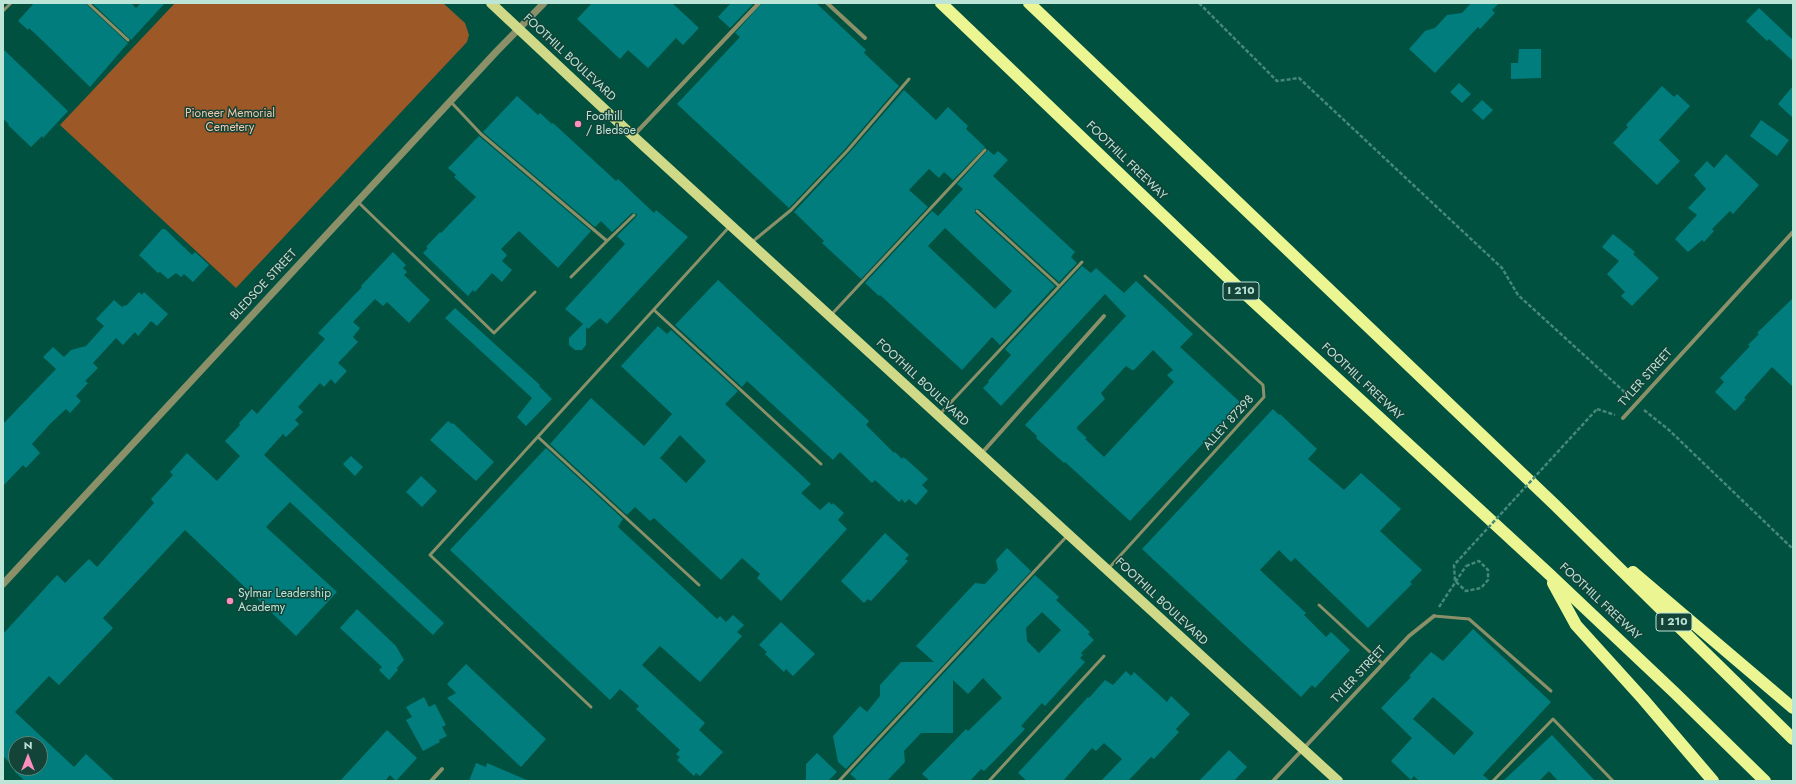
<!DOCTYPE html>
<style>
body{margin:0}
#map{position:relative;width:1796px;height:784px;overflow:hidden;background:#015141;font-family:Jost,sans-serif}
canvas{display:block}
.frame{position:absolute;inset:0;border:4px solid #bce4d7;pointer-events:none}
.north{position:absolute;left:8px;top:736px;width:40px;height:40px;box-sizing:border-box;background:#144338;border:1px solid #578378;border-radius:50%;rotate:0deg;font-size:11px;font-weight:700;line-height:16px;text-align:center;color:#bce4d7}
.north::after{content:'';display:block;margin:auto;width:14px;height:18px;background:#fd8ebe;clip-path:polygon(50% 0,100% 100%,50% 72%,0 100%)}
</style>
<div id="map">
<canvas width="1796" height="784"></canvas>
<div class="frame"></div>
<div class="north">N</div>
</div>
<script>
const c = document.querySelector('canvas').getContext('2d');
c.lineJoin = 'round';
function fillPath(path, color) {
  c.fillStyle = color;
  c.fill(path, 'evenodd');
}
function toPath(rows) {
  const path = new Path2D();
  for (const r of rows) {
    path.moveTo(r[0], r[1]);
    for (let i = 2; i < r.length; i += 2) path.lineTo(r[i], r[i + 1]);
  }
  return path;
}
function trace(path, color, width, dash) {
  c.strokeStyle = color;
  c.lineWidth = width;
  c.lineCap = dash ? 'butt' : 'round';
  c.setLineDash(dash || []);
  c.stroke(path);
}
function label(font, color, halo, rows, align = 'center') {
  c.font = font + ' Jost,sans-serif';
  c.lineWidth = 3;
  c.setLineDash([]);
  c.textBaseline = 'middle';
  c.strokeStyle = halo;
  c.fillStyle = color;
  for (const [text, x, y, turn = 0] of rows) {
    c.save();
    c.translate(x, y);
    c.rotate((+turn || 0) * Math.PI / 180);
    c.textAlign = isNaN(turn) ? turn : align;
    if (halo) c.strokeText(text, 0, 0);
    c.fillText(text, 0, 0);
    c.restore();
  }
}
const green = toPath([
 [175,3,443,3,465,23,469,35,467,42,236,288,60,125]
]);
const building = toPath([
 [34,3,85,3,128,43,90,87,47,45,29,28,28,30,18,21],
 [92,3,131,3,136,8,141,3,165,3,131,40],
 [592,3,672,3,699,28,683,45,676,38,648,68,628,50,620,59,577,19],
 [731,3,754,3,730,28,718,17],
 [762,3,816,3,866,50,864,53,899,86,846,148,789,208,677,104,740,37,735,33],
 [1471,3,1499,3,1492,10,1495,13,1480,29,1478,27,1435,73,1409,49,1425,31,1435,28,1447,15,1462,13],
 [1759,8,1793,40,1793,61,1769,39,1767,41,1746,21],
 [3,49,68,111,43,138,42,136,31,147,8,125,9,124,3,119],
 [1519,49,1541,49,1541,78,1511,79,1511,63,1518,63],
 [1459,83,1471,94,1462,103,1450,92],
 [1662,86,1674,97,1677,94,1690,106,1659,140,1680,161,1657,185,1613,143,1628,127,1626,125],
 [1793,86,1793,118,1778,104],
 [904,90,936,120,948,107,968,126,966,129,985,147,953,180,944,172,939,178,929,169,909,190,928,207,861,279,822,243,824,241,794,212,850,152],
 [517,96,538,115,540,113,552,124,553,123,616,181,618,179,654,213,656,210,688,237,607,324,600,318,588,329,586,327,586,345,582,350,575,350,569,345,569,338,583,324,565,309,625,244,617,236,636,217,637,214,632,213,612,232,601,221,595,227,483,132],
 [1482,100,1493,110,1483,120,1472,110],
 [1761,120,1789,140,1777,156,1750,136],
 [479,136,591,231,558,268,519,231,501,249,507,255,502,261,512,270,502,282,492,273,475,292,473,290,468,296,423,253,428,248,426,247,440,232,441,233,476,197,454,177,456,175,448,168],
 [988,150,994,155,998,151,1008,160,993,176,1075,252,1071,257,1077,263,1059,282,979,209,975,209,975,213,1055,286,1000,345,992,337,962,370,880,295,879,296,865,283,932,211,938,216,963,189,957,184],
 [945,228,1012,291,995,309,928,246],
 [1726,154,1759,185,1733,214,1730,211,1712,229,1714,231,1704,242,1702,240,1688,252,1675,239,1697,215,1688,208,1706,189,1694,175,1707,161,1714,168],
 [162,229,165,229,192,255,195,252,209,265,193,282,184,274,181,277,176,273,168,279,160,272,158,273,139,255],
 [1613,234,1635,252,1633,254,1659,278,1632,306,1621,296,1625,292,1607,274,1619,261,1602,247],
 [393,252,406,265,403,268,407,272,404,275,430,300,409,323,387,302,383,306,375,299,353,322,360,328,353,337,358,342,338,363,347,371,335,384,331,379,324,387,320,383,298,407,303,412,295,420,299,424,286,437,283,434,264,455,444,623,433,635,290,502,266,527,337,592,296,636,185,530,103,618,113,628,59,685,49,676,15,712,74,767,86,754,115,781,25,781,14,771,16,769,3,756,3,634,57,575,65,583,89,559,97,567,154,503,151,499,173,475,170,472,187,453,217,481,240,456,225,441,240,425,239,423,252,409,257,414,282,386,325,339,318,333,362,287,361,286],
 [16,744,40,744,40,768,16,768],
 [1082,266,1091,273,1096,268,1124,293,1136,281,1193,334,1180,347,1241,403,1130,521,1065,462,1064,463,1036,438,1037,436,1025,425,1126,316,1105,294,1001,406,983,388,989,382,988,381,1011,355,1005,349],
 [1153,350,1173,370,1167,375,1174,382,1104,457,1085,439,1087,438,1077,429,1077,427,1105,399,1101,393,1126,366,1132,370,1134,370],
 [718,280,869,421,866,425,894,453,895,452,902,459,903,457,906,459,928,479,922,485,928,491,916,505,909,499,905,503,902,499,899,502,875,480,872,483,840,452,833,460,747,381,742,387,675,325],
 [139,292,142,295,144,292,168,314,157,326,151,321,138,336,135,332,123,345,116,338,93,363,98,368,85,381,88,383,76,396,81,401,70,413,66,409,50,424,32,444,40,453,26,468,23,465,3,486,3,424,56,369,43,357,53,347,64,357,71,350,86,346,104,326,96,319,114,300,122,307,125,305,126,306],
 [1793,298,1793,387,1772,367,1744,398,1746,399,1735,411,1715,392,1724,382,1720,378,1750,346,1748,345,1759,334,1757,333],
 [455,308,540,385,539,386,552,399,526,426,517,417,532,398,445,318],
 [658,326,667,334,671,330,738,391,725,404,811,484,801,493,820,510,829,502,832,505,833,503,844,513,838,520,847,529,781,601,757,578,760,574,742,558,721,580,654,518,650,521,635,507,627,515,550,444,591,398,644,446,672,414,621,366],
 [680,435,706,461,686,483,660,458],
 [1273,409,1279,415,1280,414,1317,449,1308,459,1344,490,1361,473,1401,509,1380,531,1422,570,1410,582,1412,584,1368,628,1295,558,1291,562,1279,550,1260,570,1306,613,1304,615,1326,637,1331,632,1350,650,1315,688,1312,685,1301,697,1142,549],
 [448,421,452,424,453,423,494,462,476,481,430,440],
 [546,448,623,519,618,527,717,619,720,616,726,622,733,615,744,625,737,632,742,636,700,682,660,646,642,665,705,723,699,730,723,752,700,776,696,773,694,776,677,760,680,757,676,754,680,750,636,709,639,706,620,689,610,700,450,550],
 [351,456,363,467,355,476,343,464],
 [421,476,437,491,422,507,406,492],
 [885,533,909,555,905,559,908,561,871,601,868,599,864,603,841,581],
 [1007,548,1031,571,846,769,838,762,833,736,860,706,867,712,880,696,880,685,901,662,934,662,916,646,975,583,985,584,998,570,996,560],
 [1035,575,1059,597,1056,600,1090,632,1088,634,1094,640,1081,653,1083,655,1080,658,1085,662,1045,706,1042,703,1021,726,1025,729,1000,755,984,771,981,769,970,781,930,781,922,774,966,729,968,731,1002,698,983,678,968,694,953,680,953,733,921,733,904,751,905,762,887,781,858,781,850,774],
 [1042,612,1061,630,1039,653,1027,641,1026,628],
 [357,609,396,646,404,660,397,668,398,670,389,680,379,670,382,667,340,628],
 [781,622,815,654,793,676,786,669,784,672,765,654,767,652,759,645],
 [1473,629,1551,702,1483,775,1490,781,1419,781,1414,776,1411,780,1391,761,1412,738,1381,708,1411,677,1409,676,1431,652,1443,661],
 [1433,697,1474,733,1454,755,1413,719],
 [466,664,546,739,521,767,447,698,456,693,447,684],
 [1126,671,1131,676,1134,672,1167,702,1171,696,1190,714,1176,729,1179,732,1154,759,1151,757,1128,781,1101,781,1122,759,1104,743,1096,751,1092,748,1063,781,1027,781,1018,773,1088,697,1089,698,1105,680,1113,685],
 [424,697,429,707,435,704,446,725,442,727,447,736,439,740,440,742,423,751,406,720,412,717,406,707],
 [387,730,417,758,396,781,390,775,385,781,340,781],
 [1552,735,1595,781,1558,781,1549,771,1539,781,1503,781],
 [1229,750,1247,767,1234,781,1199,781],
 [817,753,837,772,828,781,806,781,806,764],
 [476,763,486,767,487,763,529,781,469,781]
]);
const path = toPath([
 [1199,3,1277,81,1299,78,1502,268,1518,295,1630,397],
 [1597,409,1615,415],
 [1644,410,1669,430,1793,549],
 [1439,607,1466,566]
]);
const service = toPath([
 [88,3,128,40],
 [3,11,11,3],
 [451,102,481,134,607,241,634,215],
 [358,202,494,333,535,292],
 [977,211,1059,286],
 [752,242,791,210,848,150,909,79],
 [571,277,607,241],
 [654,310,821,464],
 [831,315,985,150],
 [940,414,1082,262],
 [538,437,699,585],
 [1108,569,1264,397,1263,385,1145,276],
 [1319,605,1383,664],
 [1434,616,1469,619,1551,691],
 [591,707,430,555,730,226],
 [839,781,1068,535],
 [989,781,1104,656],
 [1493,781,1553,719,1613,781]
]);
const minor = toPath([
 [827,3,865,38],
 [633,136,759,3],
 [1623,418,1793,232],
 [981,454,1104,316],
 [431,781,442,769],
 [1273,781,1409,636,1434,616]
]);
const tertiary = toPath([
 [3,584,496,52,544,3]
]);
const primary = toPath([
 [491,3,633,136,1338,781]
]);
const motorway = toPath([
 [941,3,1242,291,1548,573,1675,693,1765,781],
 [1029,3,1555,505,1793,739],
 [1633,572,1793,708],
 [1553,583,1576,625,1643,699,1713,781]
]);
const pathBridge = toPath([
 [1466,566,1479,561,1488,570,1488,580,1481,588,1466,591,1455,581,1454,565,1597,409]
]);
const markers = [
 [578,124,4,"#fd8ebe"],
 [230,601,4,"#fd8ebe"]
];
const shields = [
 [1241,291,36],
 [1674,622,36]
];
const shieldNames = [
 ["I 210",1241,291],
 ["I 210",1674,622]
];
const streetNames = [
 ["FOOTHILL BOULEVARD",569,58,43],
 ["FOOTHILL FREEWAY",1126,161,44],
 ["BLEDSOE STREET",264,285,-47],
 ["TYLER STREET",1646,378,-48],
 ["FOOTHILL FREEWAY",1362,382,43],
 ["FOOTHILL BOULEVARD",922,383,43],
 ["ALLEY 87298",1229,423,-48],
 ["FOOTHILL BOULEVARD",1161,602,43],
 ["FOOTHILL FREEWAY",1600,602,43],
 ["TYLER STREET",1359,675,-47]
];
const parkNames = [
 ["Pioneer Memorial",230,114],
 ["Cemetery",230,128]
];
const poiNames = [
 ["Foothill",586,117],
 ["/ Bledsoe",586,131],
 ["Sylmar Leadership",238,594],
 ["Academy",238,608]
];
fillPath(green, '#9c5826');
fillPath(building, '#007d7c');
trace(path, '#468879', 2.5, [4, 2]);
trace(service, '#8b9068', 3);
trace(minor, '#8b9068', 4);
trace(tertiary, '#8b9068', 7);
trace(primary, '#d0d987', 10);
trace(motorway, '#ebf692', 12);
trace(pathBridge, '#468879', 2.5, [4, 2]);
for (const [x, y, r, color] of markers) {
  const dot = new Path2D();
  dot.arc(x, y, r, 0, 2 * Math.PI);
  c.fillStyle = color;
  c.fill(dot);
  trace(dot, '#144338', 1.5);
}
for (const [x, y, w] of shields) {
  const box = new Path2D();
  box.roundRect(x - w / 2, y - 9, w, 18, 3);
  c.fillStyle = '#144338';
  c.fill(box);
  trace(box, '#bce4d7', 1);
}
label('bold 11px', '#bce4d7', null, shieldNames);
label('12px', '#bce4d7', '#144338', streetNames);
label('12px', '#f1c6aa', '#144338', parkNames);
label('12px', '#bce4d7', '#144338', poiNames, 'left');
</script>
